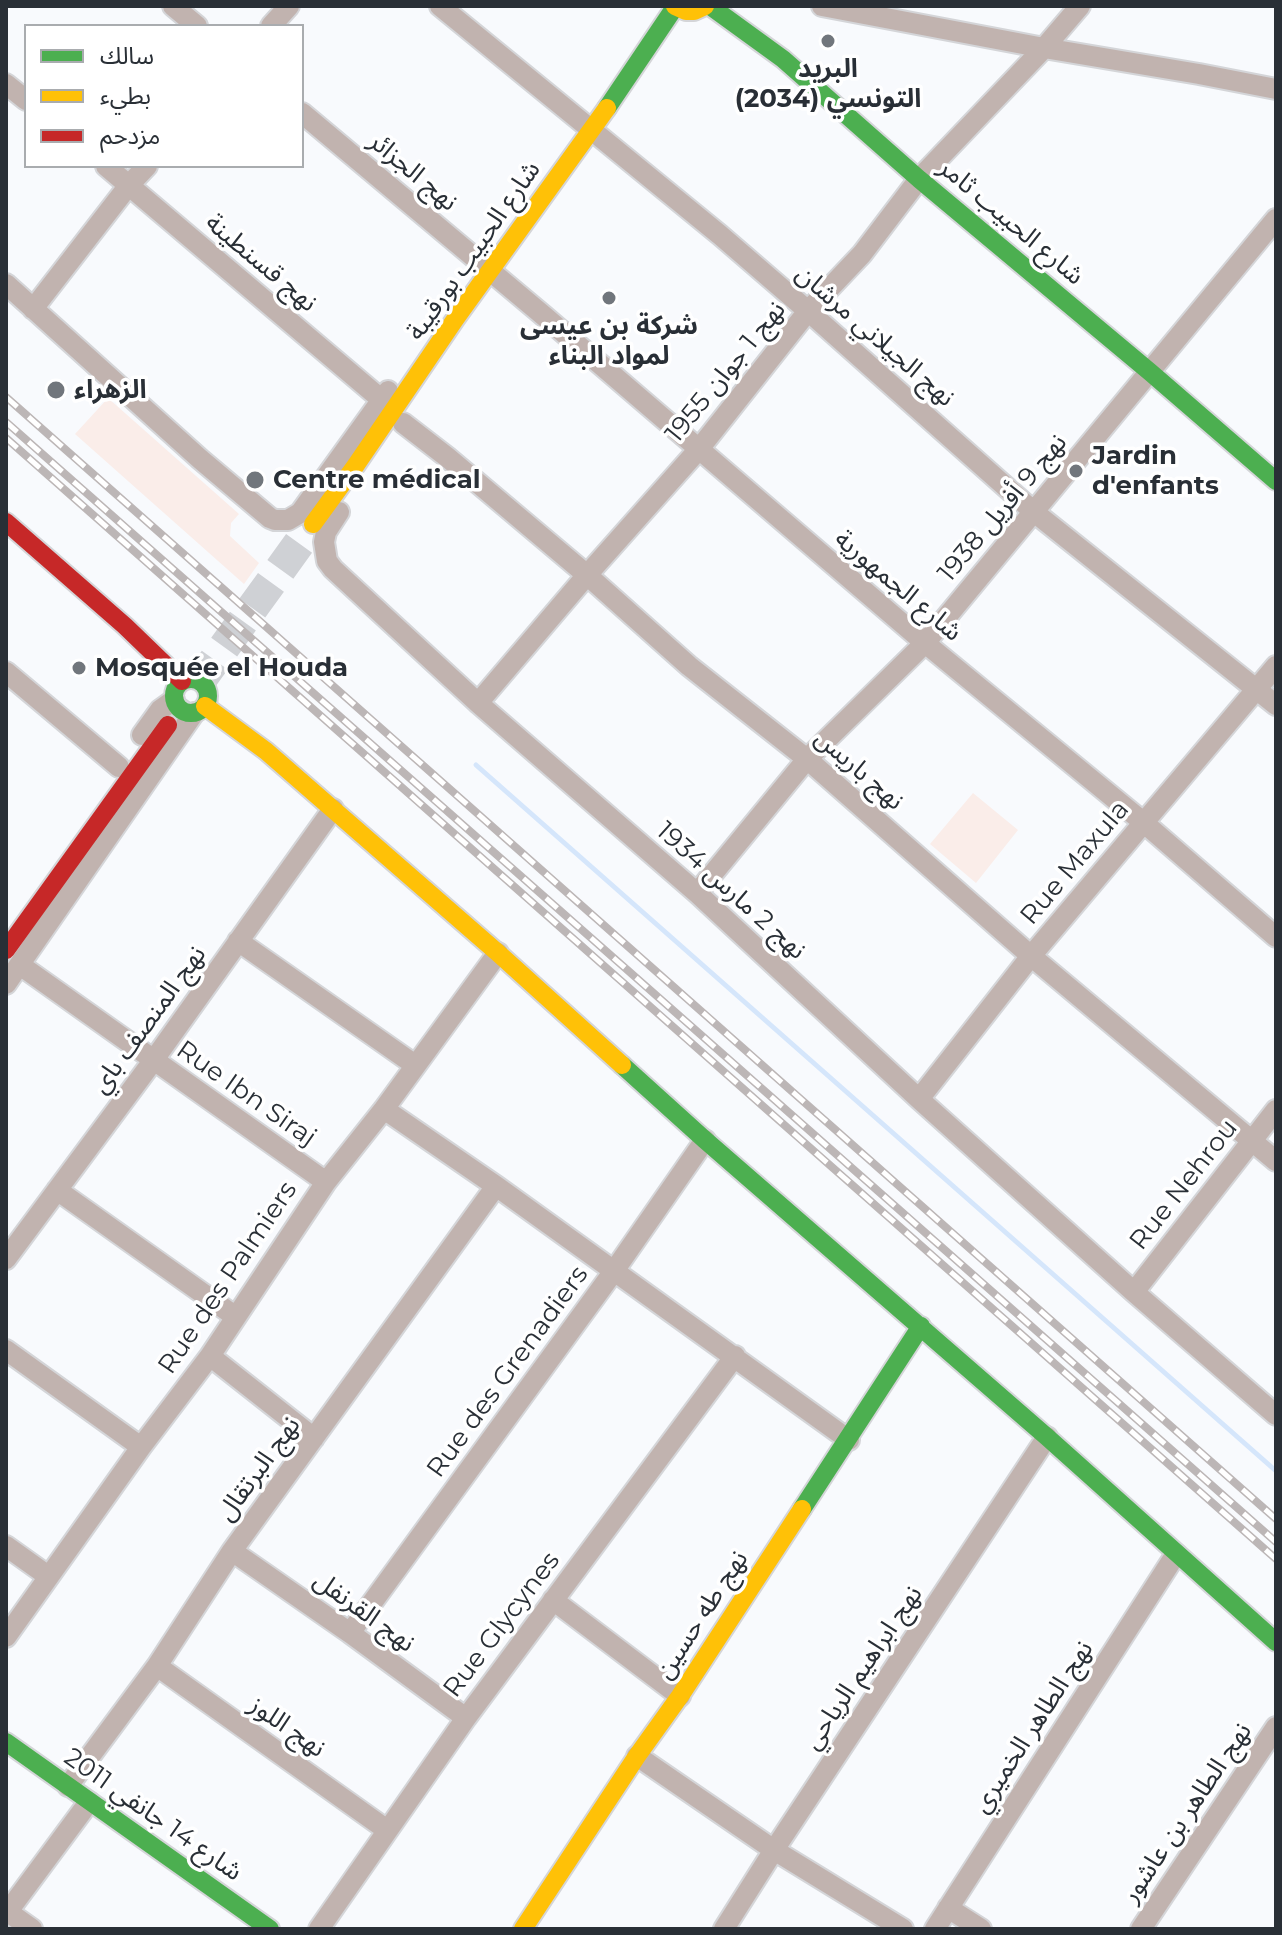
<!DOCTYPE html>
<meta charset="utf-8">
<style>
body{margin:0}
#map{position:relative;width:1282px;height:1935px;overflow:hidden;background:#f8fafd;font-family:Montserrat,"Noto Sans Arabic",sans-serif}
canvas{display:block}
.frame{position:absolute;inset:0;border:8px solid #292f36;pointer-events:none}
.legend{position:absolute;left:24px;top:24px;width:280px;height:144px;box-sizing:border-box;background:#fff;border:2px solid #a9acaf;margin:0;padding:10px 14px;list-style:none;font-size:24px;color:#292f36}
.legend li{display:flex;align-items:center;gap:16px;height:40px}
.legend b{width:40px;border:2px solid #a9acaf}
</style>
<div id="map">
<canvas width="1282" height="1935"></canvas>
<div class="frame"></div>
<ul class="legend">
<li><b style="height:10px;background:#4caf50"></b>سالك</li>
<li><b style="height:10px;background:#ffc107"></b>بطيء</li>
<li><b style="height:10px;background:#c62828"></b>مزدحم</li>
</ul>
</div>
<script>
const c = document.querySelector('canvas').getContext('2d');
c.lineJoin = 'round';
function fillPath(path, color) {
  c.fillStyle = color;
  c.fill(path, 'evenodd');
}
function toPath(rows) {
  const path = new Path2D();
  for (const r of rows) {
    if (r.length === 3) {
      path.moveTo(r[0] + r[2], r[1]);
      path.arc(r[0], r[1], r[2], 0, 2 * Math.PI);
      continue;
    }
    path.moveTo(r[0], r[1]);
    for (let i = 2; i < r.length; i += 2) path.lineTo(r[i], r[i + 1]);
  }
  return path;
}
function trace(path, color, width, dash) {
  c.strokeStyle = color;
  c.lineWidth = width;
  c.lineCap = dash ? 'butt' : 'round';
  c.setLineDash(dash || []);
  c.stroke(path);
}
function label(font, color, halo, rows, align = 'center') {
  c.font = font + ' Montserrat,"Noto Sans Arabic",sans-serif';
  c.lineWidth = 7;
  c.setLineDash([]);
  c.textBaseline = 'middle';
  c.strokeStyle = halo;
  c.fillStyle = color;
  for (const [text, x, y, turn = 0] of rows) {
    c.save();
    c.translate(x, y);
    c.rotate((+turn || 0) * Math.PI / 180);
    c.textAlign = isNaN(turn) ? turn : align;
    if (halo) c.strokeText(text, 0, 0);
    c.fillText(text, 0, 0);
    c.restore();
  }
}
const green = toPath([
 [108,398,239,514,231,523,230,536,259,563,244,584,75,434],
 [973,793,1018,830,976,883,930,844]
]);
const stream = toPath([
 [476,765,1276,1471]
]);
const primaryTunnel = toPath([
 [168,725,313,524]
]);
const street = toPath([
 [173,6,197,26],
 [440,6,720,235,808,311,1034,512,1276,705],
 [822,6,1044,48,1199,74,1276,89],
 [271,26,289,6],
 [6,84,26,100],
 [302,113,544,316,925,643,1143,822,1276,937],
 [106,166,382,400],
 [6,284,200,459,270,518,275,520,288,520,300,513,388,391],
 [33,309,129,185,147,166],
 [403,423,447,457,587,575,689,666,807,759,1031,956,1276,1161],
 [339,512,326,532,324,542,327,561,333,569,478,703,697,893,919,1099,1134,1292,1276,1415],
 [6,672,119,767],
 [478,703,587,575,699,449,808,311,862,254,919,179,1044,48,1080,6],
 [142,735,160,710,174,700],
 [697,893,807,759,925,643,1276,219],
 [238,941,415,1065],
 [20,965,326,1182],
 [6,984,194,713],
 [919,1099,1031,956,1276,666],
 [384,1109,496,1186,849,1440],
 [57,1190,236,1317],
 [6,1259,153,1061,333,809],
 [1134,1292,1276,1110],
 [6,1350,141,1447],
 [210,1356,314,1438],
 [6,1546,48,1576],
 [232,1551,350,1633,466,1718],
 [553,1600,680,1696],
 [350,1633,614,1271,705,1140],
 [6,1637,141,1447,210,1356,326,1182,384,1109,498,953],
 [157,1666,387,1830],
 [637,1756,774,1850,903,1929],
 [68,1786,157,1666,232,1551,496,1186],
 [948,1908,981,1929],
 [8,1912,32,1929],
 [6,1914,89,1802],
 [319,1929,466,1718,735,1356],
 [724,1929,774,1850,1047,1437],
 [935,1929,1176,1554],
 [1141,1929,1276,1727]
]);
const fast = toPath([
 [710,6,783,59,919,179,1150,372,1276,481],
 [607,108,675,7],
 [191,696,17],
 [622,1065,705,1140,1047,1437,1276,1642],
 [802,1509,921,1326],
 [6,1742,270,1929]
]);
const slow = toPath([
 [675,6,686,11,694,11,705,6],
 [313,524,356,465,456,318,607,108],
 [205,706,266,751,498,953,622,1065],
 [523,1929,637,1756,680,1696,802,1509]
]);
const jam = toPath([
 [6,522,125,626,182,681],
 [6,950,168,725]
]);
const rail = toPath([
 [6,397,1276,1519],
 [6,422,1276,1542],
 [6,438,1276,1559]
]);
const markers = [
 [828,41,8,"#71767c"],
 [609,298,8,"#71767c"],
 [56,390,10,"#71767c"],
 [1076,471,8,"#71767c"],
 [255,480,10,"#71767c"],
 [79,668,8,"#71767c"]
];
const poiNames = [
 ["البريد",828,69,"center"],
 ["التونسي (2034)",828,99,"center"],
 ["شركة بن عيسى",609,326,"center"],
 ["لمواد البناء",609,356,"center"],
 ["الزهراء",74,390],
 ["Jardin",1092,456],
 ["d'enfants",1092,486],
 ["Centre médical",273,480],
 ["Mosquée el Houda",95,668]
];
const streetNames = [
 ["نهج الجزائر",413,172,40],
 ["شارع الحبيب ثامر",1011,222,40],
 ["شارع الحبيب بورقيبة",474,251,-55],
 ["نهج قسنطينة",261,263,40],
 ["نهج الجيلاني مرشان",875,336,41],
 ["نهج 1 جوان 1955",726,372,-51],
 ["نهج 9 أفريل 1938",1003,508,-50],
 ["شارع الجمهورية",898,586,40],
 ["نهج باريس",859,770,41],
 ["Rue Maxula",1075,863,-50],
 ["نهج 2 مارس 1934",731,891,42],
 ["نهج المنصف باي",149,1020,-54],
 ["Rue Ibn Siraj",246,1094,35],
 ["Rue Nehrou",1184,1185,-52],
 ["Rue des Palmiers",228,1278,-56],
 ["Rue des Grenadiers",508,1372,-54],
 ["نهج البرتقال",259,1469,-54],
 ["نهج القرنفل",364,1612,36],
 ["نهج طه حسين",702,1615,-57],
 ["Rue Glycynes",502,1625,-53],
 ["نهج ابراهيم الرياحي",863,1668,-56],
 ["نهج اللوز",287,1727,35],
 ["نهج الطاهر الخميري",1033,1727,-57],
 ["نهج الطاهر بن عاشور",1187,1813,-56],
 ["شارع 14 جانفي 2011",153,1815,35]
];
fillPath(green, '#faede9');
trace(stream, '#d5e6fb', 5);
trace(primaryTunnel, '#cfd1d5', 32, [32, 16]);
trace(street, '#d4d5d8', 24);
trace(fast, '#d4d5d8', 22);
trace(slow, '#d4d5d8', 22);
trace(jam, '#d4d5d8', 22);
trace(street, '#c1b3af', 20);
trace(fast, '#4caf50', 18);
trace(slow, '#ffc107', 18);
trace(jam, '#c62828', 18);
trace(rail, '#bcb6b6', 8);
trace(rail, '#fff', 5, [15]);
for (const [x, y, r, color] of markers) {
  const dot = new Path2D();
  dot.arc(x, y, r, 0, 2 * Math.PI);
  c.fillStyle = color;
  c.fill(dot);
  trace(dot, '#fff', 3);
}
label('bold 26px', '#292f36', '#fff', poiNames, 'left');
label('26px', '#292f36', '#fff', streetNames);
</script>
